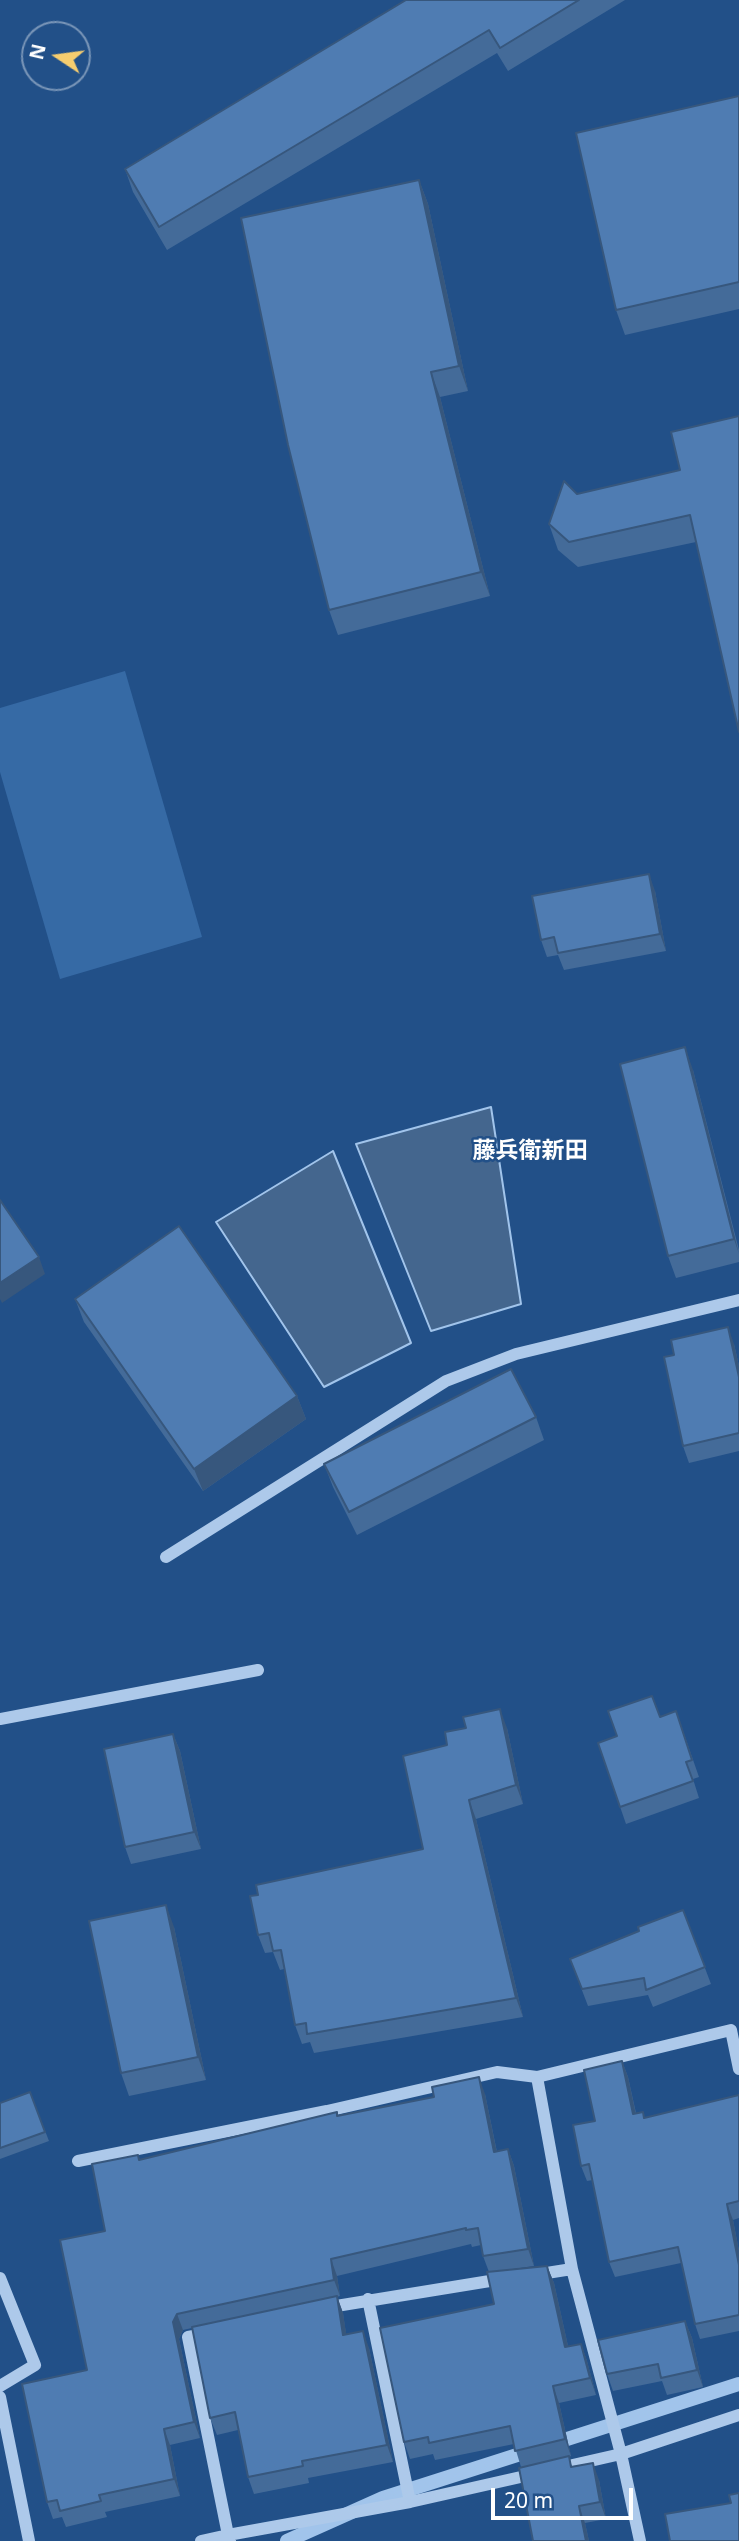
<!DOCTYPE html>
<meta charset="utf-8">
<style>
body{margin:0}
#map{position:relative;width:739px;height:2541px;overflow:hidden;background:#225088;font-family:"Noto Sans",sans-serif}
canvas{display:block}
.north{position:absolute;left:21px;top:21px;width:70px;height:70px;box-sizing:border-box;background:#225088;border:2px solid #7a96b8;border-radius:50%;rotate:283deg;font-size:19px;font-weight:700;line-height:28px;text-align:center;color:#fff}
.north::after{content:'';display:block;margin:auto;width:24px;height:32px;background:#f6cd6f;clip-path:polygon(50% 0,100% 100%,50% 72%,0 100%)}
.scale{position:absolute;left:491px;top:2488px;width:142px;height:32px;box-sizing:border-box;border:4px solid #fff;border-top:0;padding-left:9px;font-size:21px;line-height:24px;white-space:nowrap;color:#fff;-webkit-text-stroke:5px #225088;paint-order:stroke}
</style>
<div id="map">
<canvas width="739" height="2541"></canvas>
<div class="north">N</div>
<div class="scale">20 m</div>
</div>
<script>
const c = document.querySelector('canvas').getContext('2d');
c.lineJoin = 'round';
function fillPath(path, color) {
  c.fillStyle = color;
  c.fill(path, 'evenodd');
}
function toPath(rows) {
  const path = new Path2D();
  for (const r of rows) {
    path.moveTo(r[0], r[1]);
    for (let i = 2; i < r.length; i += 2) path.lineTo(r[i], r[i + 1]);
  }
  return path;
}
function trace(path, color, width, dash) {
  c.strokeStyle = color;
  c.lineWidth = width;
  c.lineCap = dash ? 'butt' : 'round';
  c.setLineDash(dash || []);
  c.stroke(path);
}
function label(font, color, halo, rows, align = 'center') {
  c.font = font + ' "Noto Sans","Noto Sans JP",sans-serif';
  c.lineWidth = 5;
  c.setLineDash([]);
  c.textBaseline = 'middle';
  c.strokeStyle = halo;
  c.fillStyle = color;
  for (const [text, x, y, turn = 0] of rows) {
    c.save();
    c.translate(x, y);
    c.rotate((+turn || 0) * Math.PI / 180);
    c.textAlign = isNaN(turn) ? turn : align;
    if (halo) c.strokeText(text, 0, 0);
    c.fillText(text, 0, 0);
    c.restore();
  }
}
const green = toPath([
 [125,671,202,937,60,979,0,772,0,708]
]);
const water = toPath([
 [491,1107,521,1304,431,1331,356,1144,491,1107],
 [333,1151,411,1343,324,1387,216,1222,333,1151]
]);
const stream = toPath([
 [287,2541,383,2498,739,2384]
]);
const minor = toPath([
 [166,1557,446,1381,516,1354,739,1300],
 [0,1719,258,1670],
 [537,2077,572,2269,621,2454,640,2541],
 [78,2161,327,2111,497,2072,537,2077,731,2030,739,2069],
 [534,2275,572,2269],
 [0,2278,35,2365,0,2386],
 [368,2299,410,2502],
 [324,2308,502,2279],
 [0,2397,29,2541],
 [555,2469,621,2454,739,2415],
 [201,2541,228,2535,188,2337,210,2333],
 [230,2541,228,2535,410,2502,534,2474]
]);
const wall = toPath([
 [406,0,625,0,508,71,497,53,167,250,133,192,125,169],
 [739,96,739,309,625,335,616,310],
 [419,180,428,204,468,391,440,397,490,596,338,635,329,610],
 [680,470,696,542,578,567,558,550,549,524,577,494],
 [655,891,666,951,564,970,558,955,547,957,541,940],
 [693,1070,739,1250,739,1262,676,1278,668,1256],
 [75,1299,297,1396,306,1419,203,1491,84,1322],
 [734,1344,739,1366,739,1451,689,1463,683,1446],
 [536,1417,544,1440,357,1535,333,1487,324,1464],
 [676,1711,699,1777,693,1779,699,1798,626,1824,598,1743,617,1736,660,1717],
 [507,1728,523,1804,476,1819,523,2017,314,2053,310,2042,302,2044,295,2025,284,1969,280,1970,273,1952,265,1953,258,1935,423,1849,447,1745],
 [173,1734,180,1751,201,1849,131,1864,125,1847],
 [683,1910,711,1984,653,2007,648,1995,588,2006,570,1959,639,1931],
 [174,1927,206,2080,129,2096,121,2073],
 [622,2061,628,2077,636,2113,645,2118,739,2095,739,2218,733,2220,739,2251,739,2331,700,2339,695,2324,681,2263,615,2277,609,2262,593,2180,587,2181,581,2166,595,2121],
 [30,2092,49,2141,0,2159,0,2103],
 [485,2094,497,2152,508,2149,514,2166,534,2266,492,2272,547,2266,554,2283,568,2346,581,2344,587,2361,596,2395,559,2403,571,2456,569,2457,572,2467,599,2480,606,2519,585,2523,589,2541,533,2541,521,2467,514,2444,435,2460,433,2454,410,2459,404,2442,494,2304,489,2272,483,2256,481,2245,472,2247,471,2244,337,2276,340,2296,337,2297,343,2313,346,2334,369,2348,393,2462,308,2478,309,2483,254,2494,248,2477,238,2430,217,2435,210,2418,192,2328,183,2330,179,2339,200,2438,170,2445,180,2496,105,2512,107,2517,66,2527,62,2517,53,2519,47,2502,87,2370,138,2155,140,2160,338,2116],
 [685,2321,692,2338,703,2387,667,2395,662,2381,613,2391,607,2374]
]);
const shadedWall = toPath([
 [419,180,428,204,468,391,459,366],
 [431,372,440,397,490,596,481,572],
 [649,874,655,891,666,951,660,934],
 [685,1047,693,1070,739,1254,734,1239],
 [39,1257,45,1274,2,1303,0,1299,0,1283],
 [728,1327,734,1344,739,1366,739,1377],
 [297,1396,306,1419,203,1491,194,1469],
 [500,1709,507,1728,523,1804,516,1785],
 [173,1734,180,1751,201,1849,194,1832],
 [469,1800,476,1819,523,2017,516,1998],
 [166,1905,174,1927,206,2080,198,2057],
 [622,2061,628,2077,639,2129,633,2114],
 [479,2077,485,2094,500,2168,494,2152],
 [508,2149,514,2166,534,2266,528,2249],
 [727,2204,733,2220,739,2251,739,2265],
 [331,2259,337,2276,340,2296,334,2280],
 [547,2266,554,2283,572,2364,565,2347],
 [337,2296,343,2313,349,2352,343,2335],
 [177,2314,183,2330,179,2339,200,2438,194,2422,173,2322],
 [685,2321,692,2338,703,2387,697,2370],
 [363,2331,369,2348,393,2462,387,2445],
 [581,2344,587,2361,596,2395,590,2378],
 [553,2386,559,2403,571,2456,565,2439],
 [164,2429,170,2445,180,2496,174,2479],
 [593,2463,599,2480,606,2519,600,2502],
 [579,2506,585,2523,589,2541,586,2541]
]);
const building = toPath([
 [406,0,579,0,500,48,489,30,159,227,125,169,406,0],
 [739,96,739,282,616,310,576,133,739,96],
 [419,180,459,366,431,372,481,572,329,610,288,445,241,218,419,180],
 [739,416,739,732,690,515,569,542,549,524,564,481,577,494,680,470,671,432,739,416],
 [649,874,660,934,558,953,554,937,541,940,532,896,649,874],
 [685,1047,734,1239,668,1256,620,1064,685,1047],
 [0,1200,39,1257,0,1283,0,1200],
 [179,1226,297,1396,194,1469,75,1299,179,1226],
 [728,1327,739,1377,739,1433,683,1446,664,1357,674,1355,671,1340,728,1327],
 [511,1369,536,1417,349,1512,324,1464,511,1369],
 [652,1696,660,1717,676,1711,692,1760,686,1762,693,1781,620,1807,598,1743,617,1736,608,1711,652,1696],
 [500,1709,516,1785,469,1800,516,1998,307,2034,306,2023,295,2025,281,1950,273,1951,269,1933,258,1935,250,1896,258,1895,256,1885,423,1849,403,1756,447,1745,445,1732,466,1728,463,1717,500,1709],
 [173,1734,194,1832,125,1847,104,1749,173,1734],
 [166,1905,198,2057,121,2073,89,1921,166,1905],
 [683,1910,705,1967,646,1990,644,1978,582,1989,570,1959,639,1931,638,1927,683,1910],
 [622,2061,633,2114,643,2112,644,2118,739,2095,739,2201,727,2204,739,2265,739,2315,695,2324,678,2247,609,2262,589,2164,581,2166,573,2125,595,2121,584,2070,622,2061],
 [479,2077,494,2152,508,2149,528,2249,483,2256,478,2228,466,2230,466,2228,331,2259,334,2280,177,2314,173,2322,194,2422,164,2429,174,2479,99,2495,101,2501,60,2511,57,2500,47,2502,22,2384,87,2370,60,2240,105,2231,92,2164,138,2155,139,2160,337,2112,337,2116,434,2097,432,2087,479,2077],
 [30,2092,45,2132,0,2148,0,2103,30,2092],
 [547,2266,565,2347,581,2344,590,2378,553,2386,565,2439,515,2451,510,2426,429,2443,428,2437,404,2442,380,2328,494,2304,487,2272,547,2266],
 [337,2296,343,2335,363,2331,387,2445,302,2461,303,2466,248,2477,235,2412,210,2418,192,2327,337,2296],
 [685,2321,697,2370,661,2378,658,2364,607,2374,598,2340,685,2321],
 [569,2456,571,2467,593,2463,600,2502,579,2506,586,2541,533,2541,519,2468,569,2456],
 [739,2493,739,2541,670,2541,665,2514,731,2503,729,2495,739,2493]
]);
const quarterNames = [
 ["藤兵衛新田",530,1151]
];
fillPath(green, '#366aa5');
fillPath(water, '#44668e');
trace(water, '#a1c4eb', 2);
trace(stream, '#a1c4eb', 14);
trace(minor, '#adc9ea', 12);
fillPath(wall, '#446b99');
fillPath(shadedWall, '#37577d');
fillPath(building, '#4f7cb2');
trace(building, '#37577d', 2);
label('bold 23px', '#fff', '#225088', quarterNames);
</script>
